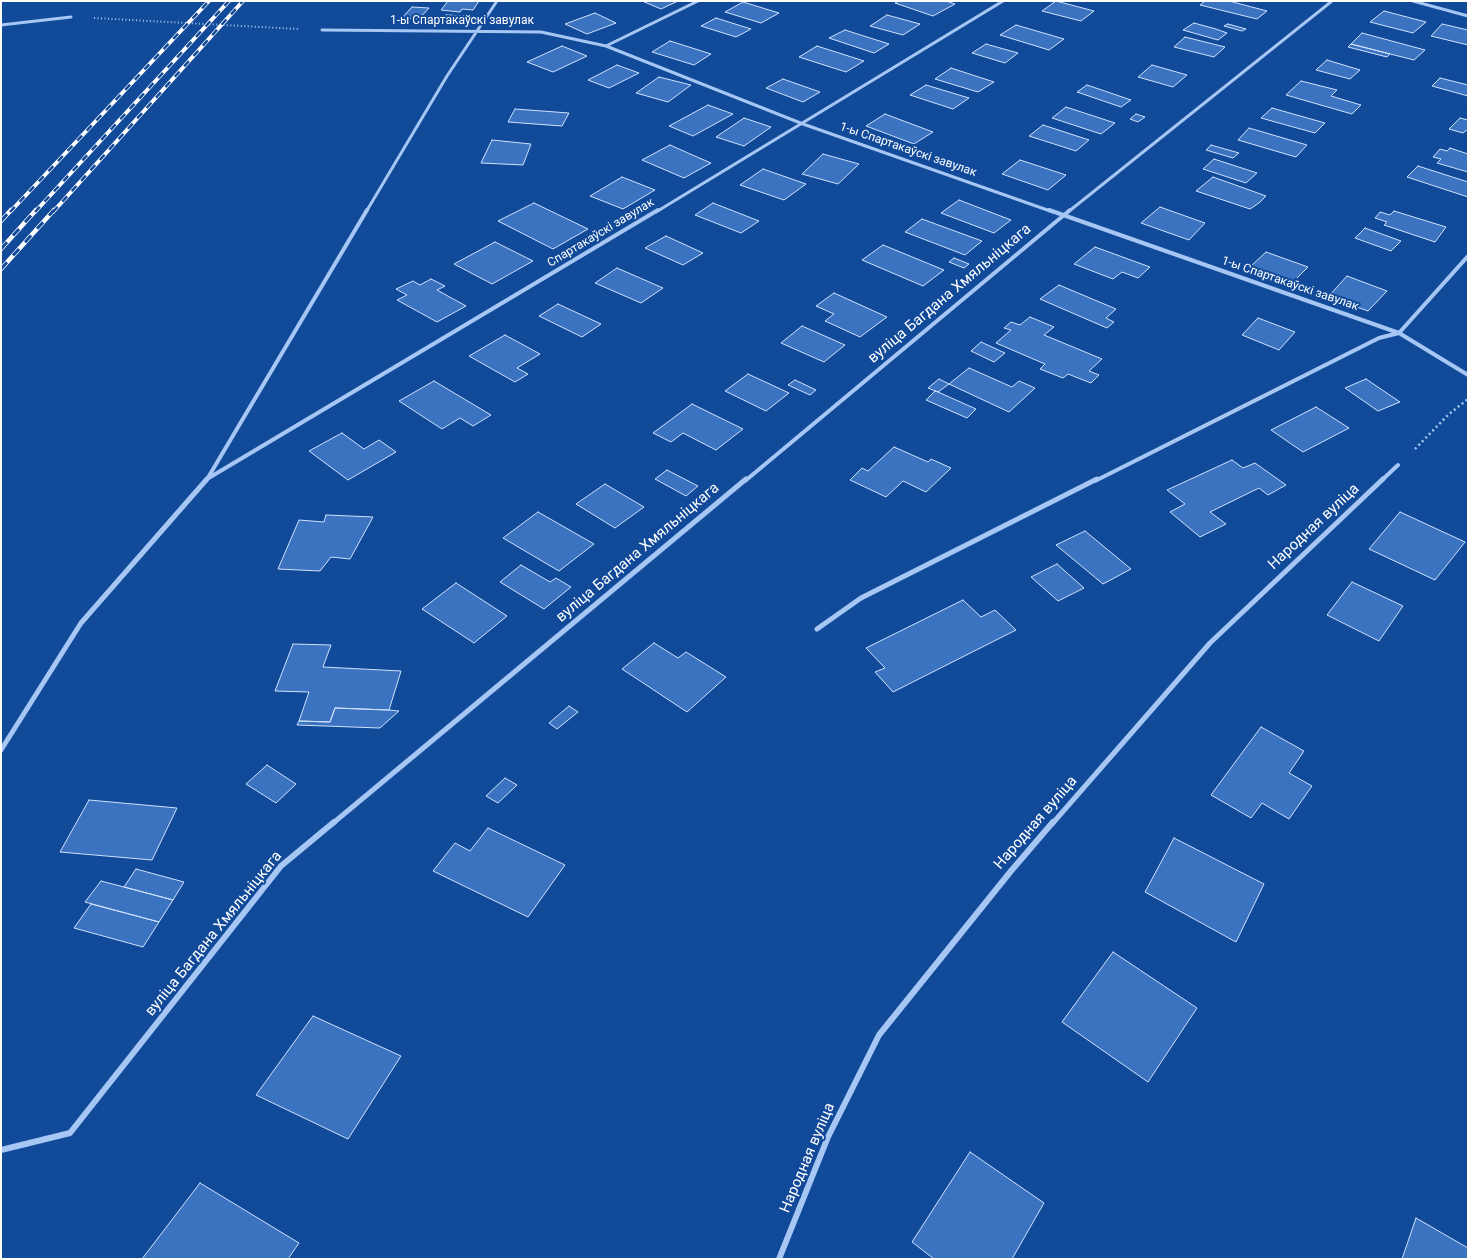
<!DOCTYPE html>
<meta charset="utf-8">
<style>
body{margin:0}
#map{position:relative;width:1469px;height:1260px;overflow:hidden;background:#124a9a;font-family:Roboto,sans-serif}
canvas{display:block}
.frame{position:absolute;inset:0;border:2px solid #fff;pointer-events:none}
</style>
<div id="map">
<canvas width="1469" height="1260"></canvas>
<div class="frame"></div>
</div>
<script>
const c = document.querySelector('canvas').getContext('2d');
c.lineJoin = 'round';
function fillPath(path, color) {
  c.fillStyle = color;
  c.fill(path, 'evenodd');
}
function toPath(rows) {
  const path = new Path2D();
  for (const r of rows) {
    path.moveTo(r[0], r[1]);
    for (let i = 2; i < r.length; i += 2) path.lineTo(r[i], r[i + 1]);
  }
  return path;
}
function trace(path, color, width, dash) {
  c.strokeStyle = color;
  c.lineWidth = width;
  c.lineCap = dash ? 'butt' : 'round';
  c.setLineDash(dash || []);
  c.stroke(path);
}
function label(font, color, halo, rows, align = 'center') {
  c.font = font + ' Roboto,sans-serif';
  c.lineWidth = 4;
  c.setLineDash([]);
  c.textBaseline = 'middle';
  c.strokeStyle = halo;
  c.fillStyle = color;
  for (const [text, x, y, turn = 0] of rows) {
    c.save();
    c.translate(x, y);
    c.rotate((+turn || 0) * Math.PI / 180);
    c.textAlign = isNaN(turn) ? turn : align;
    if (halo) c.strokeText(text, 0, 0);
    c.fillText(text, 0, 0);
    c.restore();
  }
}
const building = toPath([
 [448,1,479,1,473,10,462,9,460,12,441,10,448,1],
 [642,1,678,1,661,9,642,1],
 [899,1,946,1,955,4,933,16,895,3,899,1],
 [1056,1,1094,11,1081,21,1042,11,1056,1],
 [1205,1,1229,1,1267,11,1257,19,1200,5,1205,1],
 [743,2,779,13,761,23,725,12,743,2],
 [412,7,429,8,419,19,402,18,412,7],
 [1384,11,1426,22,1413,33,1370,22,1384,11],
 [595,13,616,23,587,34,565,24,595,13],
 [446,15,468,16,464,22,442,21,446,15],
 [887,15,920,24,903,35,870,26,887,15],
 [716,18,751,29,736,37,701,26,716,18],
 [1194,23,1216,29,1227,33,1218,40,1183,30,1194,23],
 [1228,24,1246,29,1242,31,1224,26,1228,24],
 [1442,24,1468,30,1468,45,1431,36,1442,24],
 [1016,25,1064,39,1049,50,1000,35,1016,25],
 [845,30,889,44,874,53,829,38,845,30],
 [1362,33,1425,50,1414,60,1351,44,1362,33],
 [1185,37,1225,47,1214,57,1174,47,1185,37],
 [670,41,711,54,694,65,652,52,670,41],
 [986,44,1018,53,1005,63,972,53,986,44],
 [1351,44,1390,54,1387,57,1348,47,1351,44],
 [562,46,587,56,553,72,527,62,562,46],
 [817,46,864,61,846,72,799,57,817,46],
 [1327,60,1360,70,1350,79,1316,70,1327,60],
 [617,65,639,73,609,88,588,80,617,65],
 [1152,65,1187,75,1173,87,1138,77,1152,65],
 [951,68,994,82,978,92,935,79,951,68],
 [659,77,691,85,668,102,636,93,659,77],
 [1440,78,1468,85,1468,96,1432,86,1440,78],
 [783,79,820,92,803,102,766,88,783,79],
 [1301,81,1337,90,1331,96,1361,105,1352,114,1286,95,1301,81],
 [926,85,969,98,953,109,910,95,926,85],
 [1087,85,1131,100,1121,107,1077,92,1087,85],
 [708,105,733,114,693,136,669,126,708,105],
 [1066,107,1115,123,1101,134,1052,118,1066,107],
 [1272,108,1325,123,1315,133,1261,118,1272,108],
 [515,109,569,113,562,126,508,122,515,109],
 [885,114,933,132,914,144,866,126,885,114],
 [1136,114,1145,117,1138,122,1130,119,1136,114],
 [744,118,771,127,744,146,716,137,744,118],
 [1460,118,1468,120,1468,129,1463,133,1449,129,1460,118],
 [1043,125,1089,140,1076,151,1029,136,1043,125],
 [1249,128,1307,145,1296,157,1238,140,1249,128],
 [492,140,531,144,523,165,481,163,492,140],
 [670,145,697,157,711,163,684,178,642,160,670,145],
 [1211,145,1239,153,1233,158,1206,150,1211,145],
 [1450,148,1468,154,1468,172,1437,163,1441,159,1433,157,1440,149,1447,151,1450,148],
 [823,154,859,164,838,184,802,174,823,154],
 [1214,159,1257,173,1246,183,1203,169,1214,159],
 [1020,160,1066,175,1048,190,1002,174,1020,160],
 [1418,166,1468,182,1468,197,1407,177,1418,166],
 [763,169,806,184,784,200,740,185,763,169],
 [622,177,655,190,623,209,590,196,622,177],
 [1213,177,1266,196,1259,203,1250,209,1196,191,1213,177],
 [959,200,1011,220,994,233,941,213,959,200],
 [534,203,588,229,553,249,498,221,534,203],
 [713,203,759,221,741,233,695,215,713,203],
 [1160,207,1205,223,1189,240,1141,223,1160,207],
 [1394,211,1446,227,1435,242,1384,225,1387,222,1375,218,1380,212,1390,215,1394,211],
 [922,219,982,241,965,255,905,232,922,219],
 [1365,228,1401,241,1391,251,1355,238,1365,228],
 [666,236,703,253,683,265,645,248,666,236],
 [495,242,533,261,492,284,454,264,495,242],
 [883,245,944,270,923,286,862,260,883,245],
 [1095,247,1150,267,1138,278,1122,272,1113,279,1074,264,1095,247],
 [1266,252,1308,267,1292,283,1250,267,1266,252],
 [954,258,969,264,964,268,949,262,954,258],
 [617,268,663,288,641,303,595,283,617,268],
 [1347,276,1387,291,1368,311,1328,297,1347,276],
 [431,279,445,286,437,290,466,306,437,322,397,300,407,295,396,289,413,281,420,285,431,279],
 [1059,285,1116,309,1106,318,1114,322,1107,328,1040,299,1059,285],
 [834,293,887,317,860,337,825,321,834,314,816,306,834,293],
 [558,304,601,324,582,337,539,316,558,304],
 [1030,317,1054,327,1044,335,1102,359,1089,371,1099,375,1091,383,1068,374,1063,378,1040,369,1045,364,996,343,1011,330,1004,328,1011,322,1020,325,1030,317],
 [1258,318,1295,332,1279,350,1242,335,1258,318],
 [802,326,845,345,824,362,781,343,802,326],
 [505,335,540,354,517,368,528,374,515,382,469,356,505,335],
 [981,342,1005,353,994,362,971,351,981,342],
 [969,368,1012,387,1019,381,1035,388,1009,412,949,384,969,368],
 [748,374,789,393,766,411,725,391,748,374],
 [939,379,949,384,938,392,928,388,939,379],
 [1366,379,1400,402,1378,411,1345,388,1366,379],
 [795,380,816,390,810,395,788,385,795,380],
 [434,381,491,415,473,426,460,418,442,429,399,401,434,381],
 [935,391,938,392,976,409,967,418,926,400,935,391],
 [692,404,743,429,716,450,683,433,671,442,653,433,692,404],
 [1316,407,1349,428,1303,452,1271,430,1316,407],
 [342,433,364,449,379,440,396,452,348,480,309,451,342,433],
 [894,447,928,462,931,459,951,468,926,492,903,481,886,497,850,480,862,468,868,471,894,447],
 [1232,460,1243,468,1255,463,1286,485,1268,495,1259,488,1210,512,1226,524,1200,537,1170,512,1185,504,1167,490,1232,460],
 [667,470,698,486,686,496,655,479,667,470],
 [605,484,644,507,615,528,576,504,605,484],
 [538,512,594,544,559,571,503,538,538,512],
 [1400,512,1465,542,1435,580,1369,549,1400,512],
 [326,515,373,517,350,559,331,557,320,571,278,569,299,520,324,522,326,515],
 [1085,531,1131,569,1103,584,1056,545,1085,531],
 [1057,564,1084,588,1058,601,1031,577,1057,564],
 [521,565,550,582,556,578,571,587,544,609,500,582,521,565],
 [1352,582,1403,606,1379,641,1327,615,1352,582],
 [456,583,507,616,474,643,422,609,456,583],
 [963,600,981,617,995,610,1016,630,893,692,875,672,885,668,866,648,963,600],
 [654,643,678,658,686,652,726,677,687,712,622,669,654,643],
 [293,644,331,645,323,667,401,671,389,710,335,708,330,722,299,721,309,692,275,691,293,644],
 [569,706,578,712,557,729,549,723,569,706],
 [335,708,389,710,399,711,380,728,297,725,299,721,330,722,335,708],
 [1261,727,1304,751,1289,773,1312,786,1289,819,1262,803,1251,818,1211,795,1261,727],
 [267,765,296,784,276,803,246,784,267,765],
 [505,778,517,785,498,803,486,796,505,778],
 [89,800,177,808,152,860,60,852,89,800],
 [488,828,565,865,528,917,433,871,455,843,470,851,488,828],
 [1174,838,1264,884,1236,942,1145,892,1174,838],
 [136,869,184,882,173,900,124,887,136,869],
 [101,881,124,887,173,900,159,922,85,902,101,881],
 [91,904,159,922,143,947,74,928,91,904],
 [1113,952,1197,1008,1148,1082,1062,1022,1113,952],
 [313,1016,401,1056,348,1139,256,1095,313,1016],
 [970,1152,1044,1203,1012,1259,934,1259,912,1242,970,1152],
 [200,1183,299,1243,288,1259,142,1259,200,1183],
 [1416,1218,1468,1248,1468,1259,1402,1259,1416,1218]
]);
const pathFar1 = toPath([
 [94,18,298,29]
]);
const path = toPath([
 [1415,449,1449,414,1468,399]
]);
const streetFar3 = toPath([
 [1413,1,1468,16],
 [1,25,71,17],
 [322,30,541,32,606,46,803,124,1053,212],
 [606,46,698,1],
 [366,212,447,76,497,1],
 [656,212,1003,1],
 [1068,212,1332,1]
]);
const streetFar2 = toPath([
 [1049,210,1399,333,1468,375],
 [207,479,658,210],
 [206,481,367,210],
 [745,481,1070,210],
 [1095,481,1379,338,1399,333,1468,256],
 [1381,481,1398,465]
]);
const streetFar1 = toPath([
 [817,629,861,598,1097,479],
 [1,750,81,623,207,479],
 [332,824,746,479],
 [1052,824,1210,643,1383,479]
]);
const street = toPath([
 [1,1150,70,1133,281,866,334,822],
 [779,1259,828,1137,879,1035,1011,871,1053,822]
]);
const railFar1 = toPath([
 [10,212,209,1],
 [35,212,229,1],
 [53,212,243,1]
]);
const rail = toPath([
 [1,221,11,210],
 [1,249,36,210],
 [1,269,54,210]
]);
const farStreetnames = [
 ["1-ы Спартакаўскі завулак",462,21],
 ["1-ы Спартакаўскі завулак",908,150,19],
 ["Спартакаўскі завулак",601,233,-31],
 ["1-ы Спартакаўскі завулак",1290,284,19]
];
const streetNames = [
 ["вуліца Багдана Хмяльніцкага",950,294,-40],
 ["Народная вуліца",1314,527,-43],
 ["вуліца Багдана Хмяльніцкага",638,553,-40],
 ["Народная вуліца",1036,823,-49],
 ["вуліца Багдана Хмяльніцкага",214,934,-51],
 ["Народная вуліца",808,1158,-67]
];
fillPath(building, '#3b73c1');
trace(building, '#cfe2fd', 1);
trace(pathFar1, '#a6c7f4', 2, [1, 2.5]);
trace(path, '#a6c7f4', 2.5, [2, 3]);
trace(streetFar3, '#a6c7f4', 3);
trace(streetFar2, '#a6c7f4', 4);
trace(streetFar1, '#a6c7f4', 5);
trace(street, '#a6c7f4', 6);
trace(railFar1, '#fff', 4);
trace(rail, '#fff', 4.5);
trace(railFar1, '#124a9a', 2.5, [7]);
trace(rail, '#124a9a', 3, [9]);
label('12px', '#fff', '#124a9a', farStreetnames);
label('15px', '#fff', '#124a9a', streetNames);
</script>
